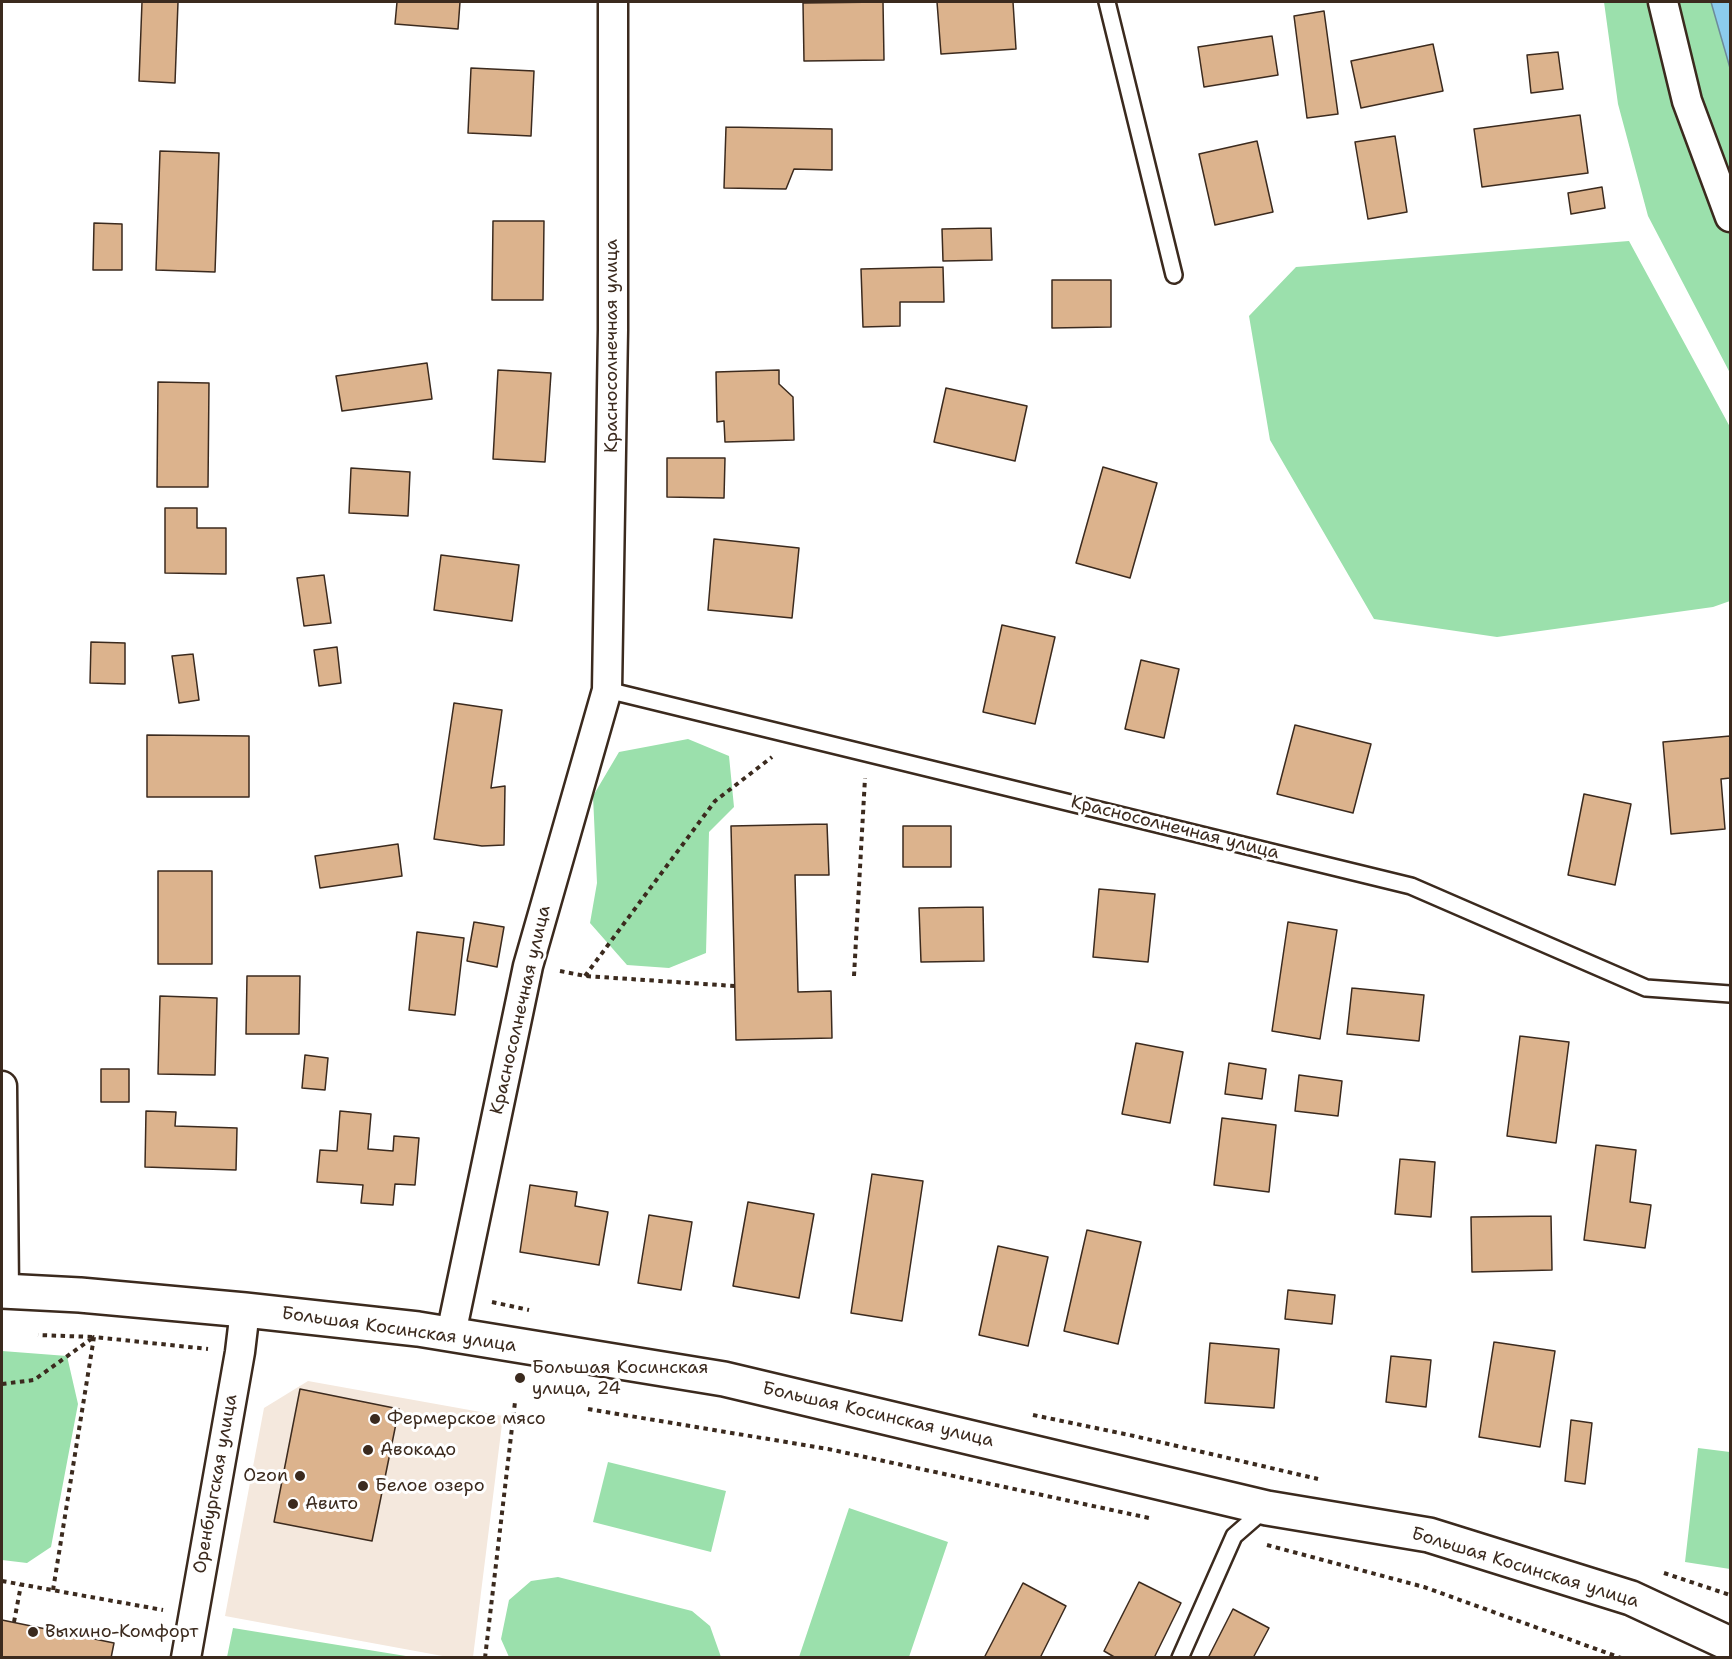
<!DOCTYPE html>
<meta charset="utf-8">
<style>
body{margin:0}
#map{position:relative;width:1732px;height:1659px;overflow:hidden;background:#fff;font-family:"Shantell Sans",sans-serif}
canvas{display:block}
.frame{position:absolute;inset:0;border:3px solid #3b2a1e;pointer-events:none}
</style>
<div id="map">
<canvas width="1732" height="1659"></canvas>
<div class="frame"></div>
</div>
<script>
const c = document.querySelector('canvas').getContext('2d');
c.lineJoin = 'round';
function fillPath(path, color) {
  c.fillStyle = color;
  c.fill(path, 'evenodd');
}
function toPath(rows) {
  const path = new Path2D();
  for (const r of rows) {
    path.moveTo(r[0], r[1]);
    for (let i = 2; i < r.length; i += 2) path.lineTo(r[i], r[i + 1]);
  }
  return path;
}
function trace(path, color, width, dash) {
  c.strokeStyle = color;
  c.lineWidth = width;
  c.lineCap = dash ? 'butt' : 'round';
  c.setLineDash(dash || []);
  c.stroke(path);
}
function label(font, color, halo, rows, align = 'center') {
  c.font = font + ' "Shantell Sans",sans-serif';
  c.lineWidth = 6;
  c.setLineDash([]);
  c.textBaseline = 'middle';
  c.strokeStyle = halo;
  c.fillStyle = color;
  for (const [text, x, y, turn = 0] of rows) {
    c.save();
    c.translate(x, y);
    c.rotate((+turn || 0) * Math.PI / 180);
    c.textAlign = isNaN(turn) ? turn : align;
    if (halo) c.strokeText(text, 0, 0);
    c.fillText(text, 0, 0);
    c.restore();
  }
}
const built = toPath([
 [308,1381,503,1416,473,1657,448,1657,225,1616,264,1408]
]);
const green = toPath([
 [1604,2,1711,2,1730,68,1730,373,1648,216,1618,104],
 [1629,241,1730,427,1730,601,1713,607,1497,637,1374,619,1270,440,1249,316,1296,267],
 [688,739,729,756,734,807,709,832,706,953,669,968,627,965,590,923,597,883,593,796,619,752],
 [2,1351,67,1356,78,1404,51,1547,27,1563,2,1560],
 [1698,1448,1730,1452,1730,1569,1685,1562],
 [608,1462,726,1491,711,1552,593,1522],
 [849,1508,948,1542,909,1657,799,1657],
 [558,1577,692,1611,710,1626,721,1657,509,1657,501,1639,509,1600,531,1581],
 [233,1628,412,1657,227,1657]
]);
const water = toPath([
 [1711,2,1730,2,1730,68,1711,2]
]);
const building = toPath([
 [142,2,178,2,175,83,139,81,142,2],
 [397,2,460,2,458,29,395,24,397,2],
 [883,2,884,60,804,61,803,3,883,2],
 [937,2,1013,2,1016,49,941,54,937,2],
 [1324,11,1338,114,1307,118,1294,16,1324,11],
 [1272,36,1278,75,1204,87,1198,47,1272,36],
 [1433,44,1443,91,1361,108,1351,61,1433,44],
 [1558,52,1563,89,1531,93,1527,55,1558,52],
 [471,68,534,71,531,136,468,133,471,68],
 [1580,115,1588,173,1482,187,1474,129,1580,115],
 [726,127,832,129,832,170,794,169,786,189,724,188,726,127],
 [1395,136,1407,212,1368,219,1355,142,1395,136],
 [1257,141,1273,212,1215,225,1199,154,1257,141],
 [160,151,219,153,215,272,156,270,160,151],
 [1602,187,1605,208,1571,214,1568,193,1602,187],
 [493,221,544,221,543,300,492,300,493,221],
 [94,223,122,224,122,270,93,270,94,223],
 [991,228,992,260,943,261,942,229,991,228],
 [943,267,944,302,900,302,900,326,863,327,861,269,943,267],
 [1052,280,1111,280,1111,327,1052,328,1052,280],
 [427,363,432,399,342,411,336,376,427,363],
 [498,370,551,373,545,462,493,459,498,370],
 [779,370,779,384,793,397,794,440,725,442,724,421,717,422,716,372,779,370],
 [158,382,209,383,208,487,157,487,158,382],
 [946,388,1027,406,1015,461,934,442,946,388],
 [667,458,725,458,724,498,667,497,667,458],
 [1103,467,1157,483,1130,578,1076,563,1103,467],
 [351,468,410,472,408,516,349,513,351,468],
 [165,508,197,508,197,528,226,528,226,574,165,573,165,508],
 [714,539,799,548,792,618,708,610,714,539],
 [441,555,519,565,512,621,434,610,441,555],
 [324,575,331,623,304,626,297,578,324,575],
 [1002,625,1055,637,1035,724,983,712,1002,625],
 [91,642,125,643,125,684,90,683,91,642],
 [337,647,341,683,319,686,314,650,337,647],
 [193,654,199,700,179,703,172,656,193,654],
 [1141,660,1179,669,1164,738,1125,729,1141,660],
 [454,703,502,710,491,788,505,786,504,845,482,846,434,839,454,703],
 [1295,725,1371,744,1353,813,1277,794,1295,725],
 [147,735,249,736,249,797,147,797,147,735],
 [1730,736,1730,778,1721,779,1725,829,1671,834,1663,742,1730,736],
 [1584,794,1631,804,1615,885,1568,875,1584,794],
 [827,824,829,875,795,875,798,992,831,991,832,1038,736,1040,731,826,827,824],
 [903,826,951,826,951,867,903,867,903,826],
 [398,844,402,876,320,888,315,856,398,844],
 [158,871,212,871,212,964,158,964,158,871],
 [1099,889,1155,894,1148,962,1093,957,1099,889],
 [983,907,984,961,921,962,919,908,983,907],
 [474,922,504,927,497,967,467,961,474,922],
 [1288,922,1337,930,1320,1039,1272,1031,1288,922],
 [417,932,464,938,455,1015,409,1010,417,932],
 [247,976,300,976,299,1034,246,1034,247,976],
 [1352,988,1424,995,1419,1041,1347,1034,1352,988],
 [160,996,217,998,215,1075,158,1074,160,996],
 [1520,1036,1569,1042,1556,1143,1507,1136,1520,1036],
 [1136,1043,1183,1052,1170,1123,1122,1114,1136,1043],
 [305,1055,328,1058,325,1090,302,1088,305,1055],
 [1229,1063,1266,1069,1262,1099,1225,1094,1229,1063],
 [101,1069,129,1069,129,1102,101,1102,101,1069],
 [1299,1075,1342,1081,1338,1116,1295,1111,1299,1075],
 [146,1111,176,1112,175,1126,237,1128,236,1170,145,1167,146,1111],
 [340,1111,371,1114,368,1149,393,1151,394,1136,419,1138,415,1185,395,1184,393,1205,361,1203,363,1185,317,1182,320,1150,337,1151,340,1111],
 [1222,1118,1276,1125,1269,1192,1214,1185,1222,1118],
 [1596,1145,1636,1150,1630,1202,1651,1205,1645,1248,1584,1240,1596,1145],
 [1400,1159,1435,1162,1431,1217,1395,1214,1400,1159],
 [872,1174,923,1181,902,1321,851,1313,872,1174],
 [530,1185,577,1192,575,1206,608,1212,599,1265,520,1252,530,1185],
 [748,1202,814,1214,799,1298,733,1286,748,1202],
 [649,1215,692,1222,681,1290,638,1283,649,1215],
 [1551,1216,1552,1270,1472,1272,1471,1217,1551,1216],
 [1087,1230,1141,1242,1118,1344,1064,1331,1087,1230],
 [998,1246,1048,1257,1028,1346,979,1335,998,1246],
 [1288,1290,1335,1295,1332,1324,1285,1319,1288,1290],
 [1494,1342,1555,1351,1540,1447,1479,1437,1494,1342],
 [1210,1343,1279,1349,1274,1408,1205,1403,1210,1343],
 [1391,1356,1431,1360,1426,1407,1386,1402,1391,1356],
 [300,1389,399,1409,372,1541,274,1522,300,1389],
 [1571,1420,1592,1423,1585,1484,1565,1481,1571,1420],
 [1139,1582,1181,1603,1154,1658,1116,1658,1104,1651,1139,1582],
 [1023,1583,1066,1606,1040,1658,984,1658,1023,1583],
 [1233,1609,1269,1628,1253,1658,1208,1658,1233,1609],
 [2,1620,114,1643,111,1658,2,1658,2,1620]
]);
const path = toPath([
 [560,971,585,976,735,986],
 [585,976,715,801,772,757],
 [854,976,865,778],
 [492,1302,529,1310],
 [2,1384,34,1380,94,1337,38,1335],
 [588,1409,828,1449,1149,1518],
 [1033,1415,1134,1436,1318,1479],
 [1267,1545,1424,1587,1621,1658],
 [1664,1573,1730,1595],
 [2,1581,163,1610],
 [53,1590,94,1337,208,1349],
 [14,1622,21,1585],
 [485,1658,515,1402]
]);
const lane = toPath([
 [1107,2,1174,275],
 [607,690,1411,886,1646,988,1730,994],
 [1180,1658,1234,1536,1265,1509]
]);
const street = toPath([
 [1663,2,1687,101,1730,217],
 [2,1086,4,1291],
 [451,1334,528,966,607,690,613,330,613,2],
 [186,1658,240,1352,245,1310]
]);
const secondary = toPath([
 [2,1291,80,1295,245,1310,418,1329,724,1379,1267,1508,1429,1535,1631,1598,1730,1644]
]);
const markers = [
 [520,1378,6,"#3b2a1e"],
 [375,1419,6,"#3b2a1e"],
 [368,1450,6,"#3b2a1e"],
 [300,1476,6,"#3b2a1e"],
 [363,1486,6,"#3b2a1e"],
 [293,1504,6,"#3b2a1e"],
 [33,1632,6,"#3b2a1e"]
];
const streetNames = [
 ["Красносолнечная улица",612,346,-90],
 ["Красносолнечная улица",1175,828,14],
 ["Красносолнечная улица",521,1010,-77],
 ["Большая Косинская улица",399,1330,8],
 ["Большая Косинская улица",878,1415,13],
 ["Оренбургская улица",216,1484,-80],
 ["Большая Косинская улица",1525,1568,17]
];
const poiNames = [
 ["Большая Косинская",532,1368],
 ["улица, 24",532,1389],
 ["Фермерское мясо",387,1419],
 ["Авокадо",380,1450],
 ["Ozon",288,1476,"right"],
 ["Белое озеро",375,1486],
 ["Авито",305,1504],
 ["Выхино-Комфорт",45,1632]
];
fillPath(built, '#f4e8dd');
fillPath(green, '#9be0ac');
fillPath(water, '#8ccced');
trace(water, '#6c8b9a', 1.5);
fillPath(building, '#dcb38d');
trace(building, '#3b2a1e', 1.5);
trace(lane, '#3b2a1e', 20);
trace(street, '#3b2a1e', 33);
trace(secondary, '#3b2a1e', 38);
trace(path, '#3b2a1e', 4, [4.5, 4.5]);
trace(lane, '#fff', 15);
trace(street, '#fff', 28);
trace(secondary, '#fff', 33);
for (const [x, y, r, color] of markers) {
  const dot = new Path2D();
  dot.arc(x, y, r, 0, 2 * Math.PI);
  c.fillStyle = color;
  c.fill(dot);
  trace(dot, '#fff', 2);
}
label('18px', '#3b2a1e', '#fff', streetNames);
label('18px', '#3b2a1e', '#fff', poiNames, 'left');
</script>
